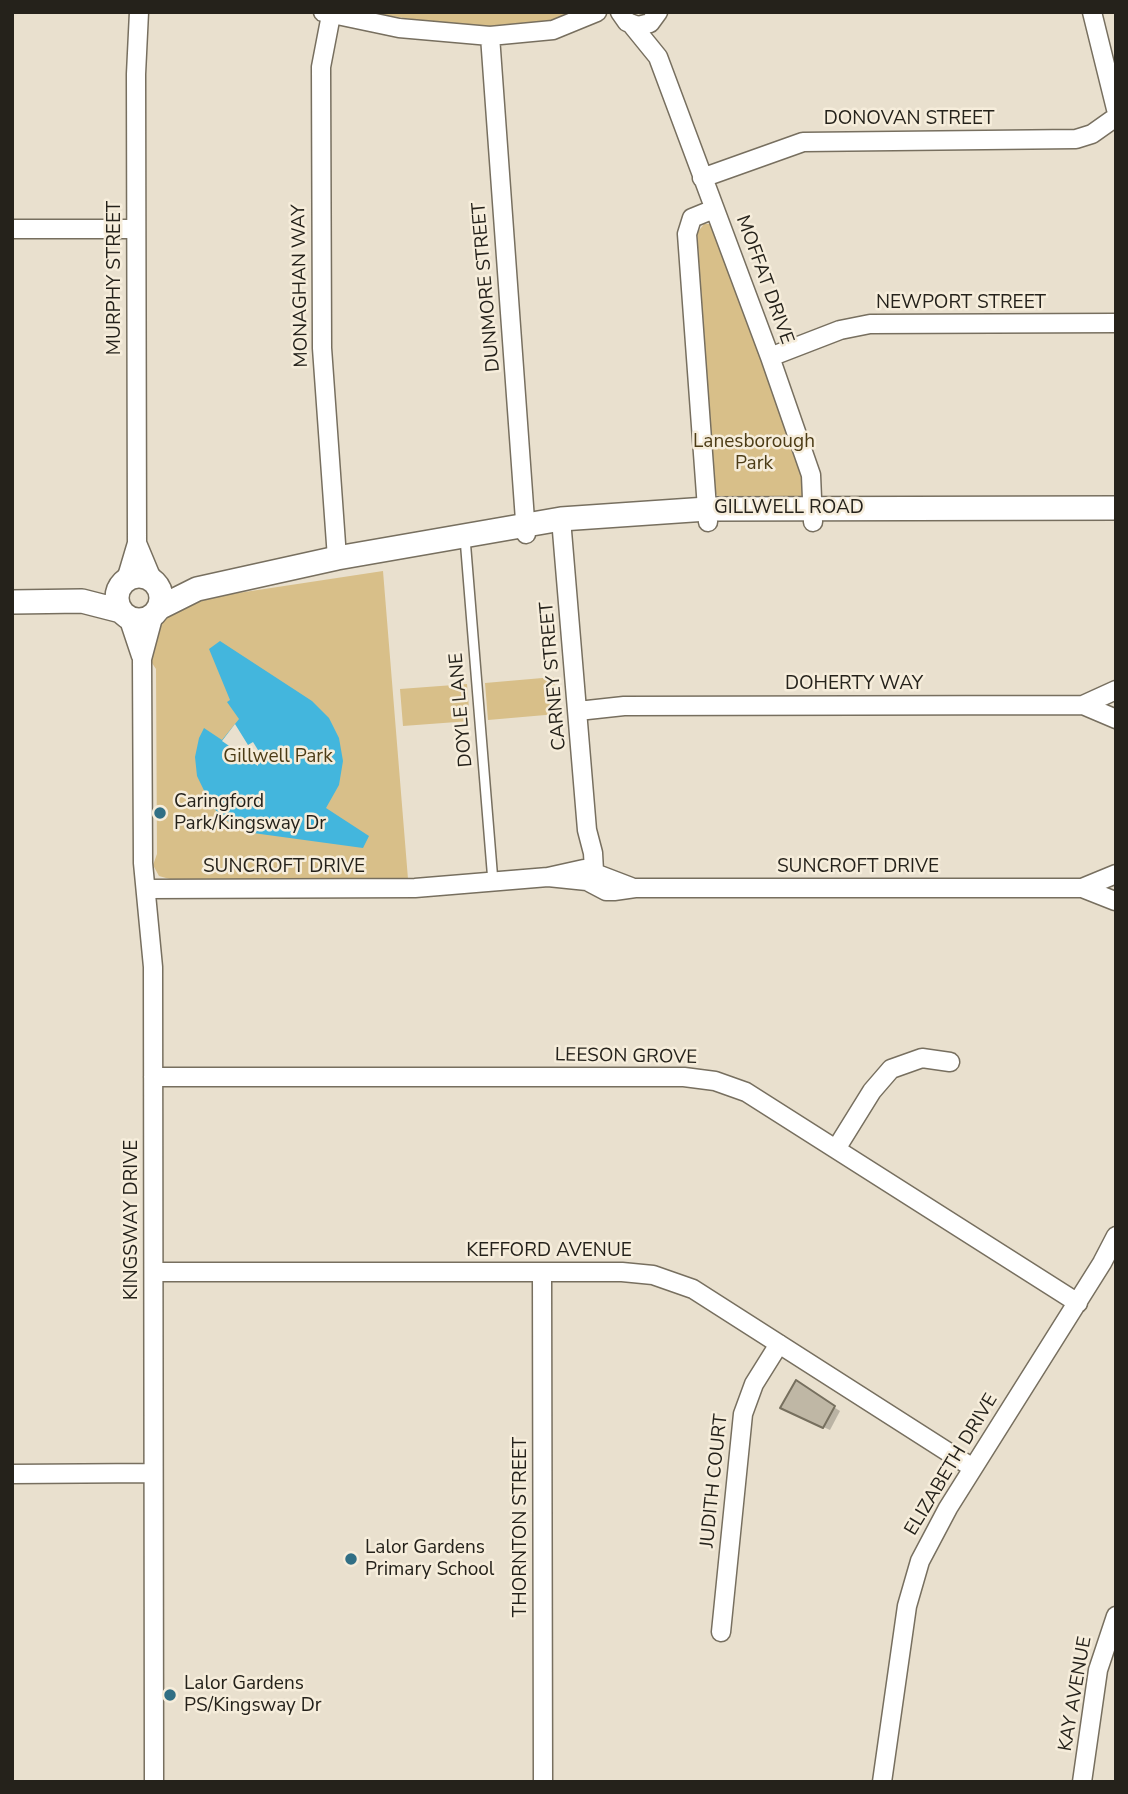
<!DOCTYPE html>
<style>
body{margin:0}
#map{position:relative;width:1128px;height:1794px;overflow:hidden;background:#e9e0ce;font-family:"Nunito Sans",sans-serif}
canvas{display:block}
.frame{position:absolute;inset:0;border:14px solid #25221b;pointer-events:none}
</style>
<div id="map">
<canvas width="1128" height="1794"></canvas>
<div class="frame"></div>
</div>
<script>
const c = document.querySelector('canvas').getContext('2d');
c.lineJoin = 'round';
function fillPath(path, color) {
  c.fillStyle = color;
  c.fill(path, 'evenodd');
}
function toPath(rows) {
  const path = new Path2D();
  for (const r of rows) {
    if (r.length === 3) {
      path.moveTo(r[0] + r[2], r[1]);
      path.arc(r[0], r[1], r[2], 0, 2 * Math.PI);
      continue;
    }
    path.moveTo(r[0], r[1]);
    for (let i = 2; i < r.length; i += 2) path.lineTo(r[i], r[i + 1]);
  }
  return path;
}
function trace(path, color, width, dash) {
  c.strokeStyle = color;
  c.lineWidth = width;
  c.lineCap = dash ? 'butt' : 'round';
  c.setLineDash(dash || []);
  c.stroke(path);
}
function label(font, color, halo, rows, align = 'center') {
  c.font = font + ' "Nunito Sans",sans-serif';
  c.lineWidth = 5;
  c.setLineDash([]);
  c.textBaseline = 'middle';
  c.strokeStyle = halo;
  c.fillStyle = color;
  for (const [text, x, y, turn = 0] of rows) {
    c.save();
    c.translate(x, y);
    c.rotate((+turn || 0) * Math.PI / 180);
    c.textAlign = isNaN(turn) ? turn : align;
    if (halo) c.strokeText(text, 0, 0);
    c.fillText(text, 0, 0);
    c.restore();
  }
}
const green = toPath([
 [363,12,582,12,547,22,508,27,455,25],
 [704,224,712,224,805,472,804,496,800,501,769,496,720,500,715,492,697,233],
 [383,571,408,879,173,880,159,876,153,865,157,854,156,669,152,663,152,642,160,620,168,612,205,598],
 [554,677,557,714,488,720,485,683],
 [467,684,470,721,403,726,400,689]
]);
const water = toPath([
 [220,641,312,701,329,718,339,738,343,761,339,785,326,808,369,836,363,848,253,833,231,824,212,807,197,776,195,757,199,738,204,728,222,740,239,719,227,702,230,700,209,649]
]);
const pier = toPath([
 [235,724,248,745,253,742,258,750,258,766,222,741]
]);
const shadow = toPath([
 [796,1383,840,1411,830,1430,789,1411]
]);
const building = toPath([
 [796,1380,835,1406,823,1428,780,1408,796,1380]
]);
const service = toPath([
 [465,538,493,882]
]);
const minor = toPath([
 [323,12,399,28,490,36,553,30,597,12],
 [620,12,627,22,638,26,650,23,658,12],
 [1092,12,1116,109],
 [331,15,321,67,322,348,337,558],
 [632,25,658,57,770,357,811,475,813,522],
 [490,36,526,534],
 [702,178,803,142,1076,139,1092,134,1116,117],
 [12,229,136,229],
 [770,357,840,330,870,324,1116,323],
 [561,519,587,830,593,853,594,871,588,879],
 [708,522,687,234,692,218,714,209],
 [137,543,152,579],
 [126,580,137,543,136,74,139,12],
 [154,614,142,659,143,863,153,967,154,1782],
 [128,617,141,656],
 [1083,705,1116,690],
 [578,711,624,706,1083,705,1116,719],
 [548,877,587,881,606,891,614,891,635,888,1082,888,1116,874],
 [1082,888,1115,901],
 [146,889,415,888,548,877,584,869,631,887],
 [153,1077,684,1077,715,1081,746,1092,1078,1303],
 [836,1149,872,1091,891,1069,922,1058,950,1062],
 [154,1272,622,1272,653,1275,693,1289,973,1468],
 [542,1272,543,1782],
 [12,1474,153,1473],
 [721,1632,743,1414,754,1384,779,1344],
 [882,1782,907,1606,920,1561,948,1508,1102,1263,1116,1236],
 [1082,1782,1098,1670,1116,1616]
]);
const tertiary = toPath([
 [139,598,22],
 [12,602,82,601,121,611],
 [159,608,197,589,337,558,561,519,707,509,1116,508]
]);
const markers = [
 [160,813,7,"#316f85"],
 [351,1559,7,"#316f85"],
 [170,1695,7,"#316f85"]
];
const streetNames = [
 ["DONOVAN STREET",909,119],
 ["MURPHY STREET",115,278,-90],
 ["MOFFAT DRIVE",764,280,70],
 ["MONAGHAN WAY",301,286,-91],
 ["DUNMORE STREET",487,287,-95],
 ["NEWPORT STREET",961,303],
 ["GILLWELL ROAD",789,508],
 ["CARNEY STREET",554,676,-95],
 ["DOHERTY WAY",854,684],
 ["DOYLE LANE",462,710,-95],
 ["SUNCROFT DRIVE",284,867],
 ["SUNCROFT DRIVE",858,867],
 ["LEESON GROVE",626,1057,1],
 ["KINGSWAY DRIVE",132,1220,-90],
 ["KEFFORD AVENUE",549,1251],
 ["ELIZABETH DRIVE",952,1465,-59],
 ["JUDITH COURT",715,1481,-84],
 ["THORNTON STREET",521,1527,-90],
 ["KAY AVENUE",1076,1694,-80]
];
const parkNames = [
 ["Lanesborough",754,442],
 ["Park",754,464],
 ["Gillwell Park",278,757]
];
const poiNames = [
 ["Caringford",174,802],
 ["Park/Kingsway Dr",174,824],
 ["Lalor Gardens",365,1548],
 ["Primary School",365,1570],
 ["Lalor Gardens",184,1684],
 ["PS/Kingsway Dr",184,1706]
];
fillPath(green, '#d8bf89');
fillPath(water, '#43b6dd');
fillPath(pier, '#e9e0ce');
fillPath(shadow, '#0003');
fillPath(building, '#bfb7a5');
trace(building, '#766f5e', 2);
trace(service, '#776f5f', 12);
trace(minor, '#776f5f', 21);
trace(tertiary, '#776f5f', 26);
trace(service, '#fff', 9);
trace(minor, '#fff', 18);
trace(tertiary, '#fff', 23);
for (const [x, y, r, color] of markers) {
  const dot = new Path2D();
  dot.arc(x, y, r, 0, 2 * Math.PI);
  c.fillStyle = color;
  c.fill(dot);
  trace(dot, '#f6eddb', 2.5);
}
label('19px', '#25221b', '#f6eddb', streetNames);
label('19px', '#4c3c16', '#f6eddb', parkNames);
label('19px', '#25221b', '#f6eddb', poiNames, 'left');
</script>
